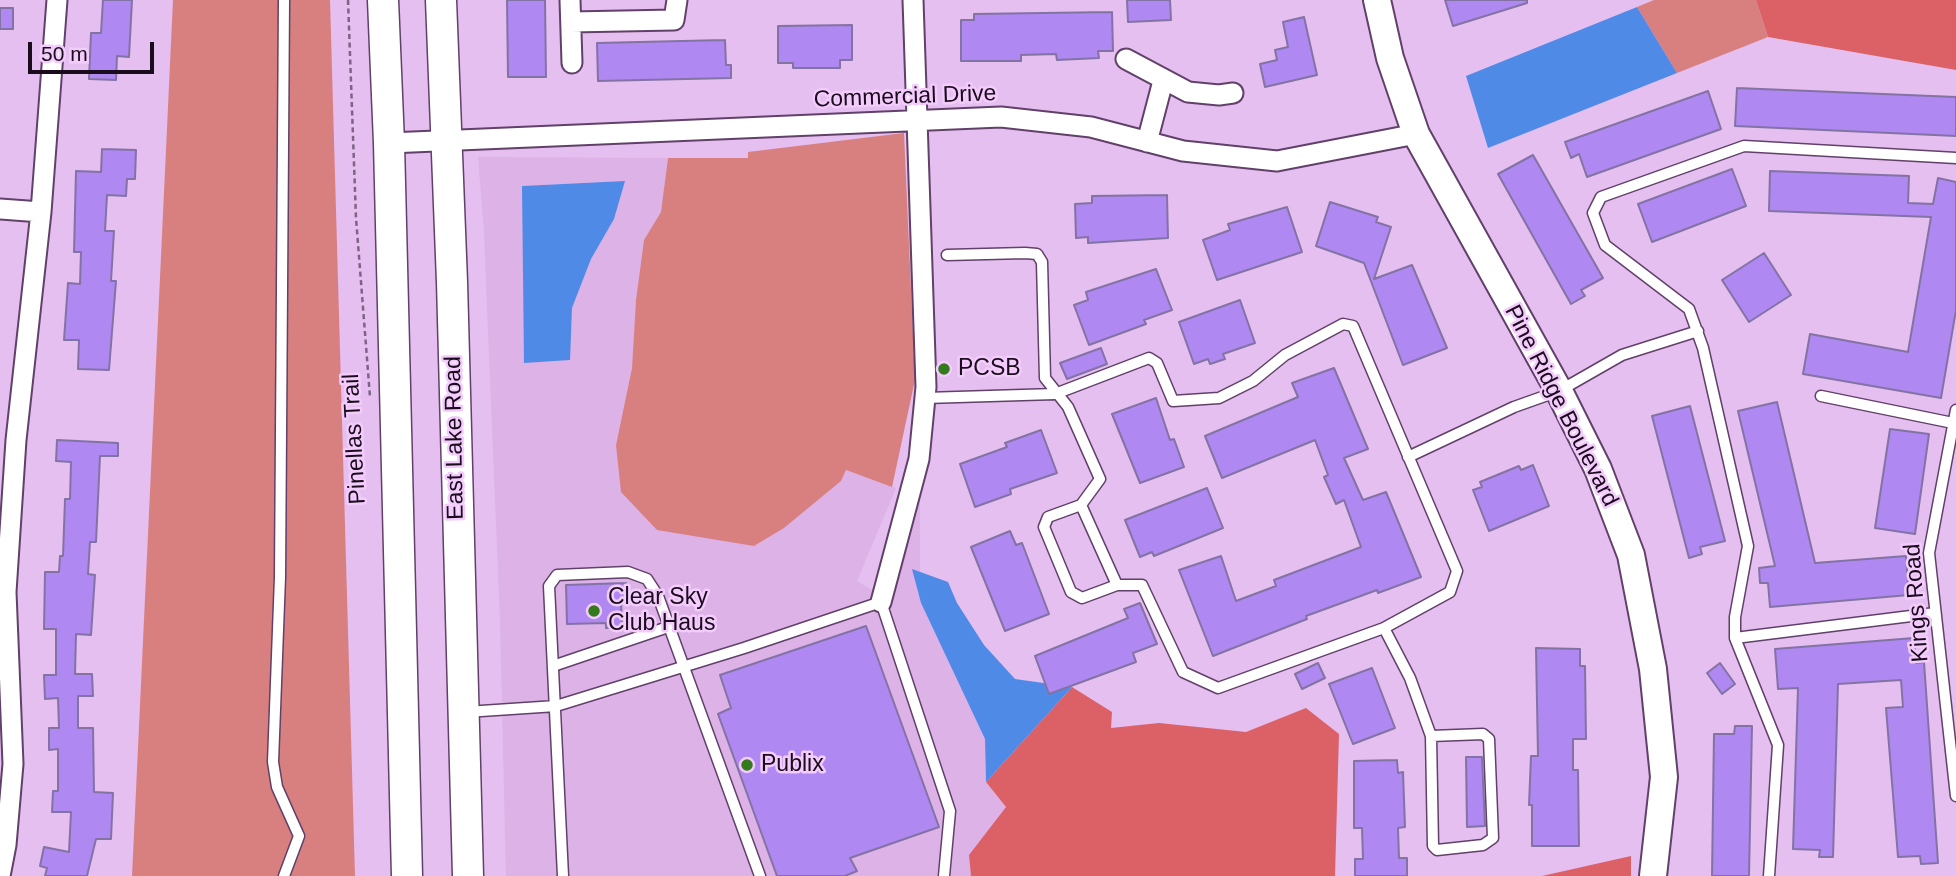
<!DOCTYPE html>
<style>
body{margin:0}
#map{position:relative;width:1956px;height:876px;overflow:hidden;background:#e5bfef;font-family:Helvetica,sans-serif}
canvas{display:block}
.scale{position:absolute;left:28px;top:42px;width:126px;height:32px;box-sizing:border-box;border:4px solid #1a0c1d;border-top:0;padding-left:9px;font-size:21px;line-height:24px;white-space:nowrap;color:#1a0c1d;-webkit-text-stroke:5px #f3ccfc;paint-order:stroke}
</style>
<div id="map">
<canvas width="1956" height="876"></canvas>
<div class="scale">50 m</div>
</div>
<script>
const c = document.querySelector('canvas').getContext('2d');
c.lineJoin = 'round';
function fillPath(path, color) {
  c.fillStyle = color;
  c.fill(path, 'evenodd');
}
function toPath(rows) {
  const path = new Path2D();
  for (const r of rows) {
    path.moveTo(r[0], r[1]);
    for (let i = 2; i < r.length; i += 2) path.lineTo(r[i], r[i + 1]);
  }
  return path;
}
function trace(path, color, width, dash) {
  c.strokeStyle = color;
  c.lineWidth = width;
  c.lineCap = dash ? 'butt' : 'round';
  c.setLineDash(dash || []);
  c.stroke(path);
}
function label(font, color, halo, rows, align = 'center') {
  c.font = font + ' Helvetica,sans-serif';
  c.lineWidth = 5;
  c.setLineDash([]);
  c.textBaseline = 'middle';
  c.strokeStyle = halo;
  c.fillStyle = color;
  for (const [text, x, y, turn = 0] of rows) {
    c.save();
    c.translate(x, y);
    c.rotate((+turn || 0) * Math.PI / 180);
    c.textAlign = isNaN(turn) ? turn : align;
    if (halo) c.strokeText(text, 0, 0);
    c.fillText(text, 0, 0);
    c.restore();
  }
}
const built = toPath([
 [478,157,668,158,661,212,644,240,636,300,632,368,616,445,754,546,784,528,841,481,845,470,896,488,857,581,872,590,913,494,920,497,920,572,913,570,921,603,985,739,986,782,1006,807,969,855,971,876,506,876,500,622,484,232],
 [624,181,614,219,591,259,572,308,569,360,522,186]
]);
const green = toPath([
 [173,0,330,0,355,876,132,876],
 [1654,0,1756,0,1768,37,1677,73,1637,7],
 [904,133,915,380,892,487,846,470,841,481,784,528,754,546,657,530,621,492,616,445,632,368,636,300,644,240,661,212,668,158,748,158,748,152]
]);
const forest = toPath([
 [1756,0,1956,0,1956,70,1768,37],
 [1072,687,1112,712,1111,728,1159,723,1246,732,1306,708,1339,734,1335,876,971,876,969,855,1006,807,986,782],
 [1631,856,1631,876,1542,876]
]);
const water = toPath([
 [1637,7,1677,73,1488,148,1466,76],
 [625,181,614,219,591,259,572,308,570,360,524,363,522,186],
 [912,569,948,582,957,603,984,645,1015,679,1072,687,986,782,985,739,921,603]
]);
const building = toPath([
 [103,0,132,0,129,57,117,56,116,80,89,79,91,33,101,33,103,0],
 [507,0,545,0,546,77,508,77,507,0],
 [1127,0,1170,0,1171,20,1128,22,1127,0],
 [1445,0,1527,0,1527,3,1453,26,1445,0],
 [0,8,13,8,13,29,0,29,0,8],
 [1112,12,1113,51,1098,51,1099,58,1057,60,1056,54,1021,55,1021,61,961,61,961,20,974,20,974,14,1112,12],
 [1304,17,1317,75,1265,87,1260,64,1277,60,1275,50,1288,47,1283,22,1304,17],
 [852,25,852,60,840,60,840,68,793,68,793,63,778,63,778,26,852,25],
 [725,40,726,65,731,65,731,78,598,81,597,43,725,40],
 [1737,88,1956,97,1956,136,1735,126,1737,88],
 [1708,91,1721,129,1587,177,1579,154,1571,158,1565,142,1708,91],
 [102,149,136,150,135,179,127,179,126,196,107,195,105,231,114,231,111,281,116,281,109,370,78,369,79,340,64,340,68,283,80,284,81,252,74,252,76,171,101,172,102,149],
 [1533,155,1603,278,1581,290,1585,296,1571,304,1498,174,1533,155],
 [1732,169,1746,206,1652,242,1638,204,1732,169],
 [1770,171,1909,176,1908,203,1933,204,1938,178,1956,182,1956,310,1941,398,1803,374,1810,334,1908,352,1931,217,1769,211,1770,171],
 [1167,195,1168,238,1088,243,1088,237,1076,238,1075,204,1092,203,1092,196,1167,195],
 [1330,202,1378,217,1376,222,1391,227,1374,279,1412,265,1447,348,1403,365,1364,263,1316,246,1330,202],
 [1287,207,1302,252,1217,280,1203,240,1230,230,1228,224,1287,207],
 [1764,253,1791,295,1749,322,1722,280,1764,253],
 [1156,269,1172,310,1144,320,1146,324,1089,345,1074,305,1088,300,1086,292,1156,269],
 [1240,300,1255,343,1223,354,1225,359,1210,364,1208,359,1194,364,1179,322,1240,300],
 [1101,348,1107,364,1067,379,1060,363,1101,348],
 [1334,368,1368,449,1344,458,1363,500,1386,492,1421,577,1378,593,1377,590,1306,616,1307,619,1213,656,1179,570,1221,556,1236,601,1276,586,1274,580,1361,547,1344,500,1336,504,1324,477,1328,475,1315,440,1222,478,1205,436,1298,397,1292,383,1334,368],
 [1156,398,1170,440,1174,439,1184,467,1140,483,1112,414,1156,398],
 [1777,402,1815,563,1906,556,1909,595,1770,607,1768,583,1760,583,1759,568,1775,566,1738,411,1777,402],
 [1690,406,1725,541,1700,547,1702,554,1689,558,1652,416,1690,406],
 [1890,429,1929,434,1915,534,1875,528,1890,429],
 [1041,430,1057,473,1010,489,1011,494,975,507,960,464,1007,447,1005,443,1041,430],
 [57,440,118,443,118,456,100,456,96,542,90,542,88,574,95,575,91,635,76,634,75,674,92,674,93,696,78,696,78,728,93,728,94,792,113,793,111,839,96,839,87,876,45,876,47,868,40,866,44,847,69,852,71,812,52,812,53,791,58,791,58,749,49,750,49,728,59,728,58,698,45,699,44,675,56,675,56,629,44,629,45,572,59,572,60,556,63,556,65,499,70,499,71,462,56,461,57,440],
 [1533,465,1549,506,1489,531,1473,490,1482,487,1480,482,1519,466,1521,470,1533,465],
 [1207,488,1223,528,1154,556,1152,552,1140,557,1125,520,1207,488],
 [1010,531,1016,545,1022,543,1049,614,1005,631,971,547,1010,531],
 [626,583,627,599,621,600,622,628,606,628,606,623,567,624,566,585,626,583],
 [1140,603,1157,644,1133,653,1136,662,1049,694,1035,656,1128,618,1124,609,1140,603],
 [866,626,939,827,850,858,857,871,845,876,777,876,718,714,731,708,720,675,866,626],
 [1914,638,1916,663,1924,662,1938,863,1921,864,1920,856,1898,857,1886,708,1903,707,1901,680,1838,684,1833,857,1819,857,1820,850,1793,849,1798,688,1778,689,1775,649,1914,638],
 [1536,648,1580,649,1580,666,1585,666,1586,739,1573,739,1573,770,1578,770,1579,846,1532,846,1532,805,1529,805,1531,756,1538,756,1536,648],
 [1318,663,1325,678,1302,689,1295,674,1318,663],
 [1720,663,1735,684,1722,694,1707,673,1720,663],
 [1372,668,1395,728,1353,744,1329,684,1372,668],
 [1735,726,1752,726,1749,876,1712,876,1714,734,1734,734,1735,726],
 [1466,757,1482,757,1485,826,1467,827,1466,757],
 [1397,760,1398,773,1403,772,1405,827,1398,828,1399,858,1407,858,1407,876,1355,876,1355,859,1363,859,1362,828,1354,828,1354,761,1397,760]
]);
const path = toPath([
 [348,0,356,218,370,397]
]);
const lane = toPath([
 [947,255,1025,253,1037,254,1042,262,1045,378,1068,407,1100,479,1081,505,1117,585,1142,585,1183,672,1218,688,1384,628],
 [1821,396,1953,423],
 [925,398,1055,394,1149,358,1157,363,1173,401,1219,398,1253,381,1285,355,1343,324,1353,326,1457,571,1450,592,1384,628,1410,678,1431,736,1483,734,1489,739,1493,838,1483,845,1437,850,1433,846,1431,736],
 [1956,410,1929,553,1956,796],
 [1408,457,1514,407,1559,391,1622,355,1698,331],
 [1081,505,1048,517,1044,527,1071,592,1082,598,1117,585],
 [1735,638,1935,613],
 [553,666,671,626],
 [466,712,556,706,744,648,881,602,950,811,944,876],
 [284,876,299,836,277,787,273,762,280,577,284,0],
 [563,876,549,586,557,575,628,572,647,579,658,596,760,876],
 [1769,876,1778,745,1735,638,1735,617,1748,546,1703,348,1689,309,1605,245,1593,213,1601,197,1744,146,1956,158]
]);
const street = toPath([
 [570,0,572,63],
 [571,22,674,20,677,0],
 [1126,59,1188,92,1219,95,1233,93],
 [1147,142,1163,81],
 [389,143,1001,117,1091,127,1183,151,1277,161,1416,134],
 [0,209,41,212],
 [881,602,919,459,926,387,913,0],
 [0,876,6,845,13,764,6,592,16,440,41,212,57,0]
]);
const secondary = toPath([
 [1377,0,1390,58,1416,134,1559,391,1598,469,1631,555,1653,669,1664,777,1653,876]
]);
const primary = toPath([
 [383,0,389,143,407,876],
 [441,0,452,282,468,876]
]);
const markers = [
 [944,369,7,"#337a1e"],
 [594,611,7,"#337a1e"],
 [747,765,7,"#337a1e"]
];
const streetNames = [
 ["Commercial Drive",905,97,-2],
 ["Pine Ridge Boulevard",1561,406,63],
 ["East Lake Road",455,438,-91],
 ["Pinellas Trail",355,439,-93],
 ["Kings Road",1917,603,-94]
];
const poiNames = [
 ["PCSB",958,369],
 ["Clear Sky",608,598],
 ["Club Haus",608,624],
 ["Publix",761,765]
];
fillPath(built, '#dcb2e7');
fillPath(green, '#d87f80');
fillPath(forest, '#db6167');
fillPath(water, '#508ae7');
fillPath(building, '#af88f1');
trace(building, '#8373a5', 2);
trace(lane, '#614069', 13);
trace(street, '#614069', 23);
trace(secondary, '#614069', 30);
trace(primary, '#614069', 33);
trace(path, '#7d6484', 2.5, [5, 3.5]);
trace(lane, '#fff', 10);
trace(street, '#fff', 19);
trace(secondary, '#fff', 26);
trace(primary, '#fff', 30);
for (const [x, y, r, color] of markers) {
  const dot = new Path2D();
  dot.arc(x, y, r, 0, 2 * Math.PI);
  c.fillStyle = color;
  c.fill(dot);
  trace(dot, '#f3ccfc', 2.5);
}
label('23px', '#1a0c1d', '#f3ccfc', streetNames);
label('23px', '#1a0c1d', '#f3ccfc', poiNames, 'left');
</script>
